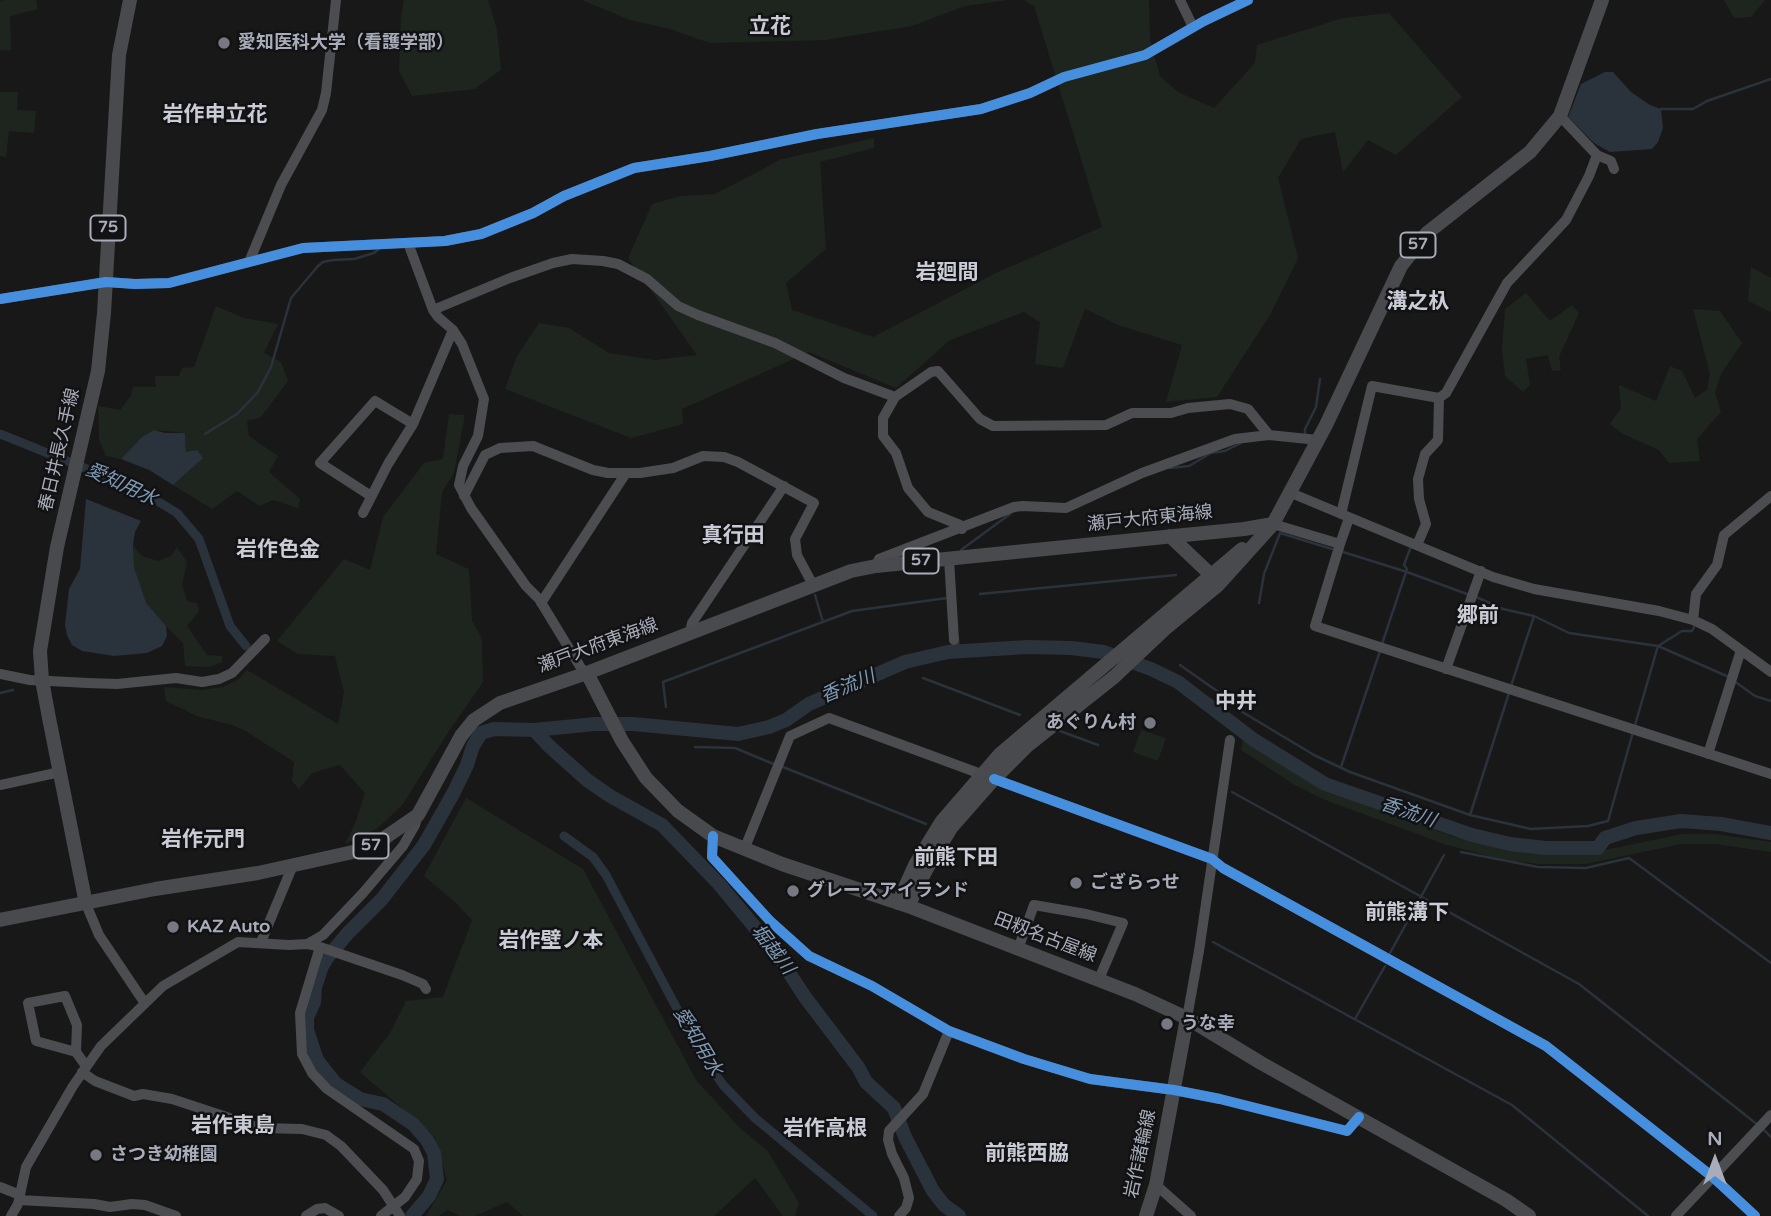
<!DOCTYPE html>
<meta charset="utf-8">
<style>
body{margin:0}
#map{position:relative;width:1771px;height:1216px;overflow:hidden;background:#181818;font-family:"Varela Round",sans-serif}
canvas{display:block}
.north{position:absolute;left:1680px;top:1125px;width:70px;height:70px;-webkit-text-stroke:5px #121214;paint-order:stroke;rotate:0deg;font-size:19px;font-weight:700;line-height:28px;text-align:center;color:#a8adb9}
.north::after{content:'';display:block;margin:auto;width:24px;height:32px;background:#a8adb9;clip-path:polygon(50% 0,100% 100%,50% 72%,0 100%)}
</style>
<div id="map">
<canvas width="1771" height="1216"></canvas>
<div class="north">N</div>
</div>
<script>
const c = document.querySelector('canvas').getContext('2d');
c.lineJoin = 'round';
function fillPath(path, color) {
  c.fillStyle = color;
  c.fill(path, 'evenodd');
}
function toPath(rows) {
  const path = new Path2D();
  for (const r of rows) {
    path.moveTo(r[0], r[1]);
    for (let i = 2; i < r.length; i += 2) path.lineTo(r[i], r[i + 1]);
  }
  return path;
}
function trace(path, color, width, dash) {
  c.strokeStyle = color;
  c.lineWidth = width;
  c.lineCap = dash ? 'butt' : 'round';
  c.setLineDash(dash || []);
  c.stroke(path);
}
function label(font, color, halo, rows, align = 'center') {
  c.font = font + ' "Varela Round","Noto Sans JP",sans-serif';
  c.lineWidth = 5;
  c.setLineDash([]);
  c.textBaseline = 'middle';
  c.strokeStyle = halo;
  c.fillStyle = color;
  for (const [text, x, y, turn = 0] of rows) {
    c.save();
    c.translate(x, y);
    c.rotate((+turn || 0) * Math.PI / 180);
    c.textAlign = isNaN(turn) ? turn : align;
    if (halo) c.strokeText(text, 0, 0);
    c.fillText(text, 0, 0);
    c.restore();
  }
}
const green = toPath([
 [4,0,36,0,38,9,10,16,11,50,0,50,0,1],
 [404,0,488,0,497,30,501,70,474,89,412,96,399,71,401,16],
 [582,0,1008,0,965,6,912,26,825,40,710,43,670,29,630,20],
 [1024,0,1149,0,1150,40,1160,76,1178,92,1214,108,1255,63,1257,45,1343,18,1389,13,1462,97,1396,155,1368,140,1343,172,1335,132,1301,139,1278,178,1298,258,1270,315,1217,397,1166,402,1182,345,1118,325,1085,309,1063,368,1035,364,1040,322,1024,312,950,340,896,388,809,352,682,409,683,424,631,438,505,389,517,356,539,323,569,328,609,353,655,360,697,355,628,258,652,204,681,196,715,194,782,159,874,138,874,148,820,162,826,249,786,283,792,310,873,337,998,272,1102,227,1034,6],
 [1724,0,1765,0,1751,17,1734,18],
 [0,92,18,92,17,110,36,111,34,133,9,131,6,157,0,156],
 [1751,267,1771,278,1771,312,1748,301],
 [1526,293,1550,321,1572,305,1579,313,1559,357,1561,370,1552,371,1548,355,1526,359,1530,385,1523,392,1505,376,1502,349,1505,309],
 [216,306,244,318,278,324,264,353,281,362,288,381,261,417,247,421,249,436,278,456,269,472,300,499,298,508,274,500,259,506,237,491,212,509,173,485,202,458,186,452,185,433,154,430,142,437,121,459,106,456,99,440,98,406,120,410,131,396,133,387,156,387,155,376,179,376,182,368,194,367],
 [1693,309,1720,311,1742,343,1721,374,1715,392,1721,412,1697,439,1700,461,1669,463,1659,450,1621,433,1610,424,1621,408,1619,385,1656,401,1670,366,1682,371,1695,398,1707,390,1710,374],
 [449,414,465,415,454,473,442,492,436,554,469,569,472,620,482,639,483,682,447,734,403,804,378,828,345,844,356,821,365,793,340,765,312,773,299,789,292,781,294,762,244,730,229,724,199,717,166,701,164,687,202,690,223,687,239,679,247,670,338,724,344,692,335,656,298,654,277,641,344,559,370,570,383,517,424,463,443,459],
 [133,545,142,556,158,561,171,556,177,547,187,562,182,585,187,601,197,603,199,611,187,626,207,655,222,656,222,662,209,667,185,666,183,643,154,614,146,604,141,591,134,567],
 [1141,730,1166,738,1158,761,1133,752],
 [1243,739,1299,776,1330,791,1451,836,1504,849,1538,854,1586,854,1682,834,1715,834,1771,842,1771,852,1715,844,1681,844,1586,864,1538,864,1501,859,1447,845,1325,800,1295,785,1241,750],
 [466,798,583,869,696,1080,740,1128,767,1150,799,1203,795,1216,783,1216,755,1178,714,1216,523,1216,507,1202,475,1216,460,1216,448,1210,438,1216,426,1216,447,1180,434,1136,360,1072,390,1033,406,1001,443,997,472,920,457,904,424,876]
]);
const water = toPath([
 [1605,72,1613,72,1631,92,1650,105,1661,109,1663,128,1658,142,1652,149,1610,152,1594,143,1568,117,1581,84],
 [154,430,165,433,185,433,186,452,197,450,203,458,173,485,149,470,121,459,142,437],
 [86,499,141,521,135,532,133,545,134,567,146,603,166,626,167,636,162,646,147,653,114,656,82,651,72,645,67,635,65,625,69,589,80,569]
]);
const stream = toPath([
 [1661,109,1693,109,1707,101,1771,79],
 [205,434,237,414,258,392,271,367,291,298,318,266,323,262,333,260,354,259,374,253,379,249],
 [1305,436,1305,429,1316,407,1320,379],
 [1170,468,1189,466,1211,453,1225,451,1241,443],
 [961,550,1010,514],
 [1343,552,1407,572,1467,594],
 [980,594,1176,575],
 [815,595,823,622],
 [1474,596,1503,609,1534,616,1569,633,1658,646,1729,677],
 [1259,603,1264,574,1280,533,1332,549],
 [958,639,959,652],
 [1382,644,1407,569,1404,565,1410,549],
 [1180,665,1227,698],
 [923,678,1020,715],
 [1734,681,1755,696,1771,701],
 [1511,686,1534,616],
 [0,693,13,690],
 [666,707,663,682,852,611,947,598],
 [1239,710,1314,755,1350,772,1470,815,1531,829,1588,826,1608,821,1633,732],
 [1635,725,1658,646,1682,631,1692,631,1694,627],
 [1060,731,1098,745],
 [695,747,735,748,776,765],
 [783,767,926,824],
 [1341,767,1380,651],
 [1232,792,1579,984,1758,1125],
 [1470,815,1509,693],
 [1461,852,1538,867,1586,868,1629,858,1771,963],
 [1213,942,1512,1105,1648,1216],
 [1390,953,1444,855],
 [1355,1019,1385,966],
 [1763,1129,1771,1137]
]);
const canal = toPath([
 [0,434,139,490,177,513,199,539,230,626,246,646],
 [564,836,593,857,606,875,700,1052,723,1085,755,1118,873,1216]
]);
const river = toPath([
 [534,730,549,746,587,780,610,796,662,825,719,884,777,954,805,997,858,1067,866,1082,894,1108,905,1137,933,1191,944,1205,959,1216],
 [412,1216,429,1196,437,1179,434,1153,427,1140,413,1124,383,1104,360,1099,336,1084,317,1060,307,1030,307,1018,314,1002,315,987,322,966,327,958,348,933,382,899,424,845,454,792,467,765,473,746,481,733,494,729,534,730,595,724,633,724,738,734,769,727,786,720,809,704,905,662,948,652,1027,647,1071,648,1104,652,1151,669,1178,682,1254,740,1325,784,1472,835,1510,844,1546,848,1598,848,1605,838,1636,828,1681,821,1721,824,1771,833]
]);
const minor = toPath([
 [1180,0,1193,27],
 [1560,116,1597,155,1611,161,1614,169],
 [408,243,433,310,438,317,453,330,462,344,484,399,478,436,463,466,459,485,471,508,526,586,539,599,581,668,587,673],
 [249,262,281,185,322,110,326,93,336,0],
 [0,299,106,282,135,284,169,283,303,248,445,241,481,234,533,213,564,196,634,168,710,156,817,134,981,109,1030,93,1064,77,1145,55,1204,21,1248,0],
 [433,310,510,278,553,263,572,259,603,261,618,264,647,279,678,306,698,315,775,343,844,378,895,397],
 [1291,493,1493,577,1534,589,1659,611,1693,620,1712,629,1771,672],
 [371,496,320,463,375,401,413,424],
 [464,496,485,455,500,448,533,446,593,470,608,473,640,473,673,468,703,456,724,457,738,462,814,503,795,539,797,555,813,585],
 [363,513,388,464,413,424,453,330],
 [1341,514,1372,386,1439,398],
 [1273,524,1340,544,1349,518],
 [962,529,960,525,928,512,908,488,896,453,883,436,883,418,895,397,931,372,938,371,980,419,993,426,1106,425,1132,413,1171,413,1188,408,1230,404,1248,409,1269,435],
 [1340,544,1315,626,1771,774],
 [1417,545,1426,524,1419,499,1418,479,1425,454,1438,440,1439,398,1446,393,1507,283,1566,220,1589,176,1597,155],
 [949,559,954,640],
 [876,566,879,559,1014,507,1023,506,1066,508,1142,473,1235,439,1269,435,1318,440],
 [541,603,626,473],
 [1693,620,1696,594,1717,565,1724,535,1771,496],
 [690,632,692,623,784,486],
 [1446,669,1481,571],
 [0,674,30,680,88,683,117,684,176,678,202,682,219,679,232,673,265,639],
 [1708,754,1741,650],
 [994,779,1212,859,1223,868,1546,1046,1714,1178,1755,1216],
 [0,785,60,772],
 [713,836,712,857,770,921,809,956,872,986,949,1031,1024,1059,1090,1079,1174,1090,1220,1099,1347,1131,1359,1117],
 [744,850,790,736,829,718,981,774],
 [86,904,99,935,144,1002],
 [261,942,293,865],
 [307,944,323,935,363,893,403,846,415,825,418,815],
 [320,947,300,1013,302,1054,312,1073,327,1089,414,1149,419,1161,417,1179,405,1197,381,1216],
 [1018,949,1034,905,1086,914,1123,923,1099,979],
 [1187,1018,1199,951,1230,740],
 [76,1052,77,1025,65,996,28,1003,36,1041,76,1052,86,1066],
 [82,1072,95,1081,134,1096,143,1094,172,1099,260,1128,302,1129,326,1135,341,1146,383,1190,400,1216],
 [1156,1185,1191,1216],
 [0,1187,20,1195],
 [19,1200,94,1204,110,1207,132,1204,145,1205,176,1216],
 [11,1216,18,1204,26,1167,73,1086,101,1046,163,986,238,942,289,945,307,944,320,947,402,975,423,984,426,989],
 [306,1216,317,1209,325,1208,339,1216],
 [899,1216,906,1208,909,1198,904,1178,892,1154,888,1140,889,1131,923,1094,949,1031],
 [1676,1216,1771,1115]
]);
const major = toPath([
 [1170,536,1210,574],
 [587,673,622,741,646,778,678,811,713,836,782,864,908,906,1135,994,1187,1018,1261,1063,1506,1200,1529,1216],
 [898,903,915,865,942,821,1000,754,1242,549],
 [86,904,49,718,42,680,40,651,57,547,98,371,104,313,119,55,130,0],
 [908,906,926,870,951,828,994,779,1027,746,1114,677,1167,627,1218,585,1273,524,1326,425,1401,266,1427,233,1530,152,1560,116,1602,0],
 [0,920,155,889,258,873,362,850,380,841,418,815,461,736,474,720,500,703,587,673,851,571,876,566,1244,529,1273,524],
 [1146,1216,1156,1185,1187,1018]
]);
const cycleway = toPath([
 [0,299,106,282,135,284,169,283,303,248,445,241,481,234,533,213,564,196,634,168,710,156,817,134,981,109,1030,93,1064,77,1145,55,1204,21,1248,0],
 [994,779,1212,859,1223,868,1546,1046,1714,1178,1755,1216],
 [713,836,712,857,770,921,809,956,872,986,949,1031,1024,1059,1090,1079,1174,1090,1220,1099,1347,1131,1359,1117]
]);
const markers = [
 [224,43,7,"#767981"],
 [1150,723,7,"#767981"],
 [1076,883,7,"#767981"],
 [793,891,7,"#767981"],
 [173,927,7,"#767981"],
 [1167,1024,7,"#767981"],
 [96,1155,7,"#767981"]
];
const shields = [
 [108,228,35],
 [1418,245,35],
 [921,561,35],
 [371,846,35]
];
const shieldNames = [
 ["75",108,228],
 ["57",1418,245],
 ["57",921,561],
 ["57",371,846]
];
const poiNames = [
 ["愛知医科大学（看護学部）",238,43],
 ["あぐりん村",1136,723,"right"],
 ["ござらっせ",1090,883],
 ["グレースアイランド",807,891],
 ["KAZ Auto",187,927],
 ["うな幸",1181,1024],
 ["さつき幼稚園",110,1155]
];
const streetNames = [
 ["春日井長久手線",60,450,-77],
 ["瀬戸大府東海線",1150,519,-6],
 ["瀬戸大府東海線",598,646,-20],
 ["田籾名古屋線",1045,938,21],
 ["岩作諸輪線",1141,1154,-78]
];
const waterNames = [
 ["愛知用水",121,485,25],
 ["香流川",848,687,-23],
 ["香流川",1408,813,19],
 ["堀越川",772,950,52],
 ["愛知用水",697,1042,59]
];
const quarterNames = [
 ["立花",770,27],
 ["岩作申立花",215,115],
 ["岩廻間",947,273],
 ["溝之杁",1418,302],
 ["真行田",733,536],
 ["岩作色金",278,550],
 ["郷前",1478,616],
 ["中井",1236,702],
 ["岩作元門",203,840],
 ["前熊下田",956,858],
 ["前熊溝下",1407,913],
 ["岩作壁ノ本",551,941],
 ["岩作東島",233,1126],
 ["岩作高根",825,1129],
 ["前熊西脇",1027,1154]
];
fillPath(green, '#1e251f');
fillPath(water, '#2a323b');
trace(stream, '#2a323b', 2.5);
trace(canal, '#2a323b', 9);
trace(river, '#2a323b', 14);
trace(minor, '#4c4d51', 10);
trace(major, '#494a4d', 14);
trace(cycleway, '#468fdf', 10);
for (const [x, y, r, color] of markers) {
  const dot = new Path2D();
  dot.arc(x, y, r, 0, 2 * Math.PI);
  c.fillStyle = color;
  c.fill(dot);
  trace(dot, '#121214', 2.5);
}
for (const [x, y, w] of shields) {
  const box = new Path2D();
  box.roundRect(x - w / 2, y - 12.5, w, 25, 5);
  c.fillStyle = '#121214';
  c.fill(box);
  trace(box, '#a8adb9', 2);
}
label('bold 16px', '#a8adb9', null, shieldNames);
label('bold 18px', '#a8adb9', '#121214', poiNames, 'left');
label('18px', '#a8adb9', '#121214', streetNames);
label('italic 19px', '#7f9ab5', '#121214', waterNames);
label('bold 21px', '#caccd5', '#121214', quarterNames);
</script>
